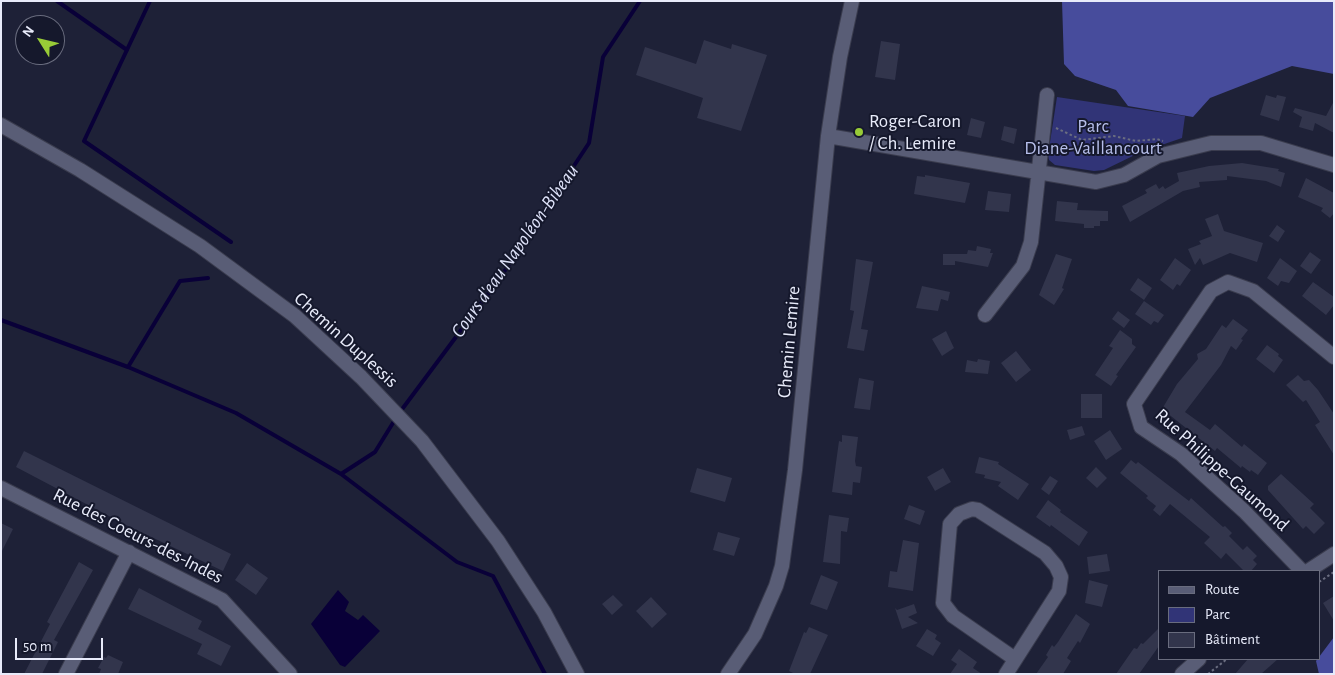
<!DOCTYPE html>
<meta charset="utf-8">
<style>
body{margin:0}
#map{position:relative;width:1335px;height:675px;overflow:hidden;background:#1e2137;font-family:"Alegreya Sans",sans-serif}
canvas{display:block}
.frame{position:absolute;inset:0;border:2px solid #e8ebfa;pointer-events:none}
.legend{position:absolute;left:1158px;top:570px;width:162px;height:90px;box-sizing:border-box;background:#15182c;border:1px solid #696c7e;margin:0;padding:6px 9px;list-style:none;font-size:15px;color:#e8ebfa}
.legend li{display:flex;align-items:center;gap:10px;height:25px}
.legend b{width:25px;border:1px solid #696c7e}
.north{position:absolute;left:15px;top:15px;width:50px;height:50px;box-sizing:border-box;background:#15182c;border:1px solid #696c7e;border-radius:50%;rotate:306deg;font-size:14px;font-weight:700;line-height:20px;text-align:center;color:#e8ebfa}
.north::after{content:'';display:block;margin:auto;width:18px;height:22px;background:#98cb37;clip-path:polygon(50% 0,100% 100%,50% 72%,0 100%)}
.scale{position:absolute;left:15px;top:638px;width:88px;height:22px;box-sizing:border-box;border:2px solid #e8ebfa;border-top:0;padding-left:6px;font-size:15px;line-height:18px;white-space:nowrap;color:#e8ebfa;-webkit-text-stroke:4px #15182c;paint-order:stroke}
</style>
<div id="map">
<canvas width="1335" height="675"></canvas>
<div class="frame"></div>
<ul class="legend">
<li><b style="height:6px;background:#595d76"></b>Route</li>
<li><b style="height:14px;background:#313477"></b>Parc</li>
<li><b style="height:14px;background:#32354c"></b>Bâtiment</li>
</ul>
<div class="north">N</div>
<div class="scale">50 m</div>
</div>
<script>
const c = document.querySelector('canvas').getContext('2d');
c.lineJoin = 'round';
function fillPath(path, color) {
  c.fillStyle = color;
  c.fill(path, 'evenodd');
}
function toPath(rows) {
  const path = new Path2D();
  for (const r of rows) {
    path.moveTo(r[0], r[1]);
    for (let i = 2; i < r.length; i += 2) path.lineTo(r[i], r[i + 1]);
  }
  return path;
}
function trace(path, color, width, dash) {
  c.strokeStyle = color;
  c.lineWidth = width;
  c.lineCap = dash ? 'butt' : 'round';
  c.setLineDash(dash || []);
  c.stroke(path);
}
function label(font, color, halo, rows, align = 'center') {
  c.font = font + ' "Alegreya Sans",sans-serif';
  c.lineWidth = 4;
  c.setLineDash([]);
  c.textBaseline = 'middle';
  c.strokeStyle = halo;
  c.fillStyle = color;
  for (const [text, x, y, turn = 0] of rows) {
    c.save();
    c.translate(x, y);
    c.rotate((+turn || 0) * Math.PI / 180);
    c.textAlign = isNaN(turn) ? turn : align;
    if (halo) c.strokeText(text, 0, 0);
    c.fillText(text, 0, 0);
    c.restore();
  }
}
const green = toPath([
 [1057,97,1185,116,1182,138,1141,152,1104,170,1094,171,1055,165,1049,160,1048,155]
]);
const forest = toPath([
 [1062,1,1334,1,1334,74,1292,66,1210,98,1193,117,1128,106,1116,90,1075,76,1064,64],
 [1334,637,1334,674,1319,674,1316,661]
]);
const water = toPath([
 [338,590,349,602,345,611,358,620,363,615,380,631,345,667,340,665,311,624]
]);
const stream = toPath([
 [57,1,127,50],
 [150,1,84,141,231,242],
 [1,320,128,367,236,413,341,474,457,562,493,576,545,674],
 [128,367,180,281,208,278],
 [400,412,500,278,589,143,603,57,640,1],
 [341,474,375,452,396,418]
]);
const building = toPath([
 [704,40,731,49,732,44,767,55,741,131,697,118,703,98,636,75,645,47,696,64],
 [881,41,900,44,895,80,875,77],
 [1266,95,1276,98,1277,95,1286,97,1279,121,1260,115],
 [1334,101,1334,133,1315,123,1313,131,1299,127,1302,117,1293,112,1295,108,1326,116],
 [971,118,985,122,981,138,967,135],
 [1004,126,1017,129,1014,144,1001,140],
 [1242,163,1279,169,1278,171,1285,173,1281,187,1266,181,1227,176,1227,180,1199,182,1200,187,1183,191,1130,222,1122,206,1147,193,1145,190,1156,184,1159,189,1163,186,1165,189,1179,181,1177,173,1209,166],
 [925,175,970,183,965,203,914,194,917,176,925,177],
 [1306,178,1334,193,1334,213,1330,218,1321,211,1323,208,1298,197],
 [988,191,1011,194,1009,212,985,210],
 [1057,201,1078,203,1077,210,1108,211,1108,221,1100,221,1100,226,1094,226,1094,228,1084,228,1084,224,1055,221],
 [1218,214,1224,231,1263,243,1257,262,1230,253,1203,265,1200,258,1195,265,1188,249,1201,244,1199,241,1212,236,1205,219],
 [1277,225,1285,231,1278,242,1269,236],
 [977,246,991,249,990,253,993,253,988,267,955,261,955,265,943,265,943,254,967,254,968,250,976,251],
 [1310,252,1321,260,1311,274,1300,266],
 [1056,254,1072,259,1062,288,1064,289,1054,305,1039,295],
 [1175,258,1191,270,1180,286,1177,284,1173,290,1160,280],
 [1280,258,1297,271,1289,283,1281,281,1278,286,1267,278],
 [856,259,873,262,861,329,868,330,864,351,847,348,854,311,850,310],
 [1138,278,1152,288,1144,300,1130,290],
 [1313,282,1334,297,1334,305,1326,315,1302,296],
 [922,286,950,292,948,301,941,299,938,311,916,308],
 [1144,301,1164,315,1158,323,1154,321,1151,325,1135,314],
 [1118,311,1130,320,1124,328,1112,319],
 [1233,319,1248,330,1241,339,1243,340,1236,350,1231,346,1221,365,1185,412,1210,430,1215,424,1242,447,1244,444,1267,463,1258,475,1251,470,1250,472,1242,466,1241,468,1217,448,1215,451,1162,409,1177,384,1198,359,1197,354,1206,349,1222,325,1226,328],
 [1120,330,1132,339,1132,344,1136,347,1116,375,1118,376,1111,386,1095,375,1113,348,1109,346],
 [946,331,954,348,942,356,932,339],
 [1267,345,1279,354,1278,356,1283,360,1274,373,1256,359],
 [1016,351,1031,370,1016,382,1001,363],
 [978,359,990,361,988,374,965,372,967,360,977,362],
 [1298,375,1304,381,1309,380,1318,390,1334,414,1334,455,1315,425,1320,422,1306,400,1303,402,1286,385],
 [859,378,874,381,870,410,854,408],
 [1081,394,1102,394,1102,418,1081,418],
 [1082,426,1085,435,1070,440,1067,430],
 [1110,430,1122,449,1106,460,1094,441],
 [842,435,858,437,855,461,856,466,862,467,860,483,853,482,852,495,832,492,839,441,842,442],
 [24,451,231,554,223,571,126,525,16,467],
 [979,457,999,462,998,464,1029,484,1018,500,998,486,1001,482,984,478,985,475,975,473],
 [1131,460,1136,464,1138,462,1189,501,1191,498,1223,527,1225,526,1232,533,1229,536,1243,550,1247,546,1257,556,1253,560,1257,564,1251,571,1244,571,1226,553,1221,559,1204,543,1210,537,1170,504,1160,516,1153,510,1156,506,1146,498,1148,496,1120,473],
 [1096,467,1107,478,1097,488,1086,478],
 [697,468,732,478,725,502,690,492],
 [943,468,951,482,935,491,927,477],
 [1281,474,1314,504,1310,508,1325,523,1314,534,1306,526,1303,529,1268,490,1268,486],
 [1050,476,1058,481,1049,495,1041,489],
 [1048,500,1061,510,1060,512,1088,532,1079,546,1051,525,1050,527,1036,517],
 [909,505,925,511,920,525,904,519],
 [829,515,849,518,847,532,841,531,840,564,823,562],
 [1,523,13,529,1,553],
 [718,532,740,538,734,556,713,550],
 [903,540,919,543,913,591,888,587,890,571,897,572],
 [1107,554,1110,571,1089,574,1087,557],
 [79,562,93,570,54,640,58,642,42,674,24,674,50,624,47,622],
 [247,563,268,578,256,595,235,580],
 [821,575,838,582,827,610,810,604],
 [1089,580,1108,585,1102,607,1085,603],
 [139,588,202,621,198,629,231,646,221,666,197,654,202,644,128,609],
 [613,595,623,605,612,615,602,604],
 [1334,596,1334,621,1323,603],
 [651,597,667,614,652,628,636,611],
 [914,604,917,613,908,617,918,623,902,629,895,608,897,610],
 [1076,614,1090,624,1080,643,1078,641,1067,658,1071,661,1063,674,1036,674,1048,657,1046,655,1052,645,1054,647,1058,642],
 [809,627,828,635,810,674,795,674,789,671,804,632,806,633],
 [1159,628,1159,646,1139,674,1116,674,1134,648,1137,649,1141,643,1143,644],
 [927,629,937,635,935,639,941,643,933,656,916,646],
 [959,649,977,662,973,668,982,674,950,674,957,664,951,660],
 [108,655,123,662,118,674,99,674,101,669,98,668,104,657,106,658],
 [1248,659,1278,659,1261,674,1235,674]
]);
const path = toPath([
 [1056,128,1082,140,1114,136,1136,141,1157,139,1163,141],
 [1319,582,1334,572],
 [1208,674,1227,659]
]);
const minor = toPath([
 [1,125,80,170,200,246,295,316,361,377,422,441,498,541,544,612,577,674],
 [828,136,1096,182,1124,175,1158,156,1211,143,1261,143,1334,165],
 [985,315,1023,266,1031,242,1047,95],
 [1,488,222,600,290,674],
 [1302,571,1244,511,1181,454,1141,427,1134,404,1211,291,1228,282,1253,291,1334,357],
 [1308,571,1334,554],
 [66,674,129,552],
 [728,674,755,634,776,586,782,566,795,470,828,136,840,57,852,1],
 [1006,674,1059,591,1061,577,1056,566,1045,553,978,510,972,509,959,514,950,524,943,603,953,616,1015,659],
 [1182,674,1199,659]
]);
const markers = [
 [859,132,5,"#98cb37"]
];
const poiNames = [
 ["Roger-Caron",869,121],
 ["/ Ch. Lemire",869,143]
];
const parkNames = [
 ["Parc",1093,126],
 ["Diane-Vaillancourt",1093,148]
];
const streetNames = [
 ["Chemin Duplessis",346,340,42],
 ["Chemin Lemire",789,342,-85],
 ["Rue Philippe-Gaumond",1222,470,42],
 ["Rue des Coeurs-des-Indes",138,536,27]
];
const waterNames = [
 ["Cours d'eau Napoléon-Bibeau",515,251,-55]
];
fillPath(green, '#313477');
fillPath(forest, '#474c9c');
fillPath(water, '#090038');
trace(stream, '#090038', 4);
fillPath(building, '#32354c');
trace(minor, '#3a3c4e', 16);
trace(path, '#6a6d80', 2, [2.5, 2.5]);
trace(minor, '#595d76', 14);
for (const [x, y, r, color] of markers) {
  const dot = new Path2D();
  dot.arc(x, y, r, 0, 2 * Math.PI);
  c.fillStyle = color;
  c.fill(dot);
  trace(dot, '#15182c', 2);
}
label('19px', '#e8ebfa', '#15182c', poiNames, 'left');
label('19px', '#b7bfeb', '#15182c', parkNames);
label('19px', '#e8ebfa', '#15182c', streetNames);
label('italic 20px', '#dee2f9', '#15182c', waterNames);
</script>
